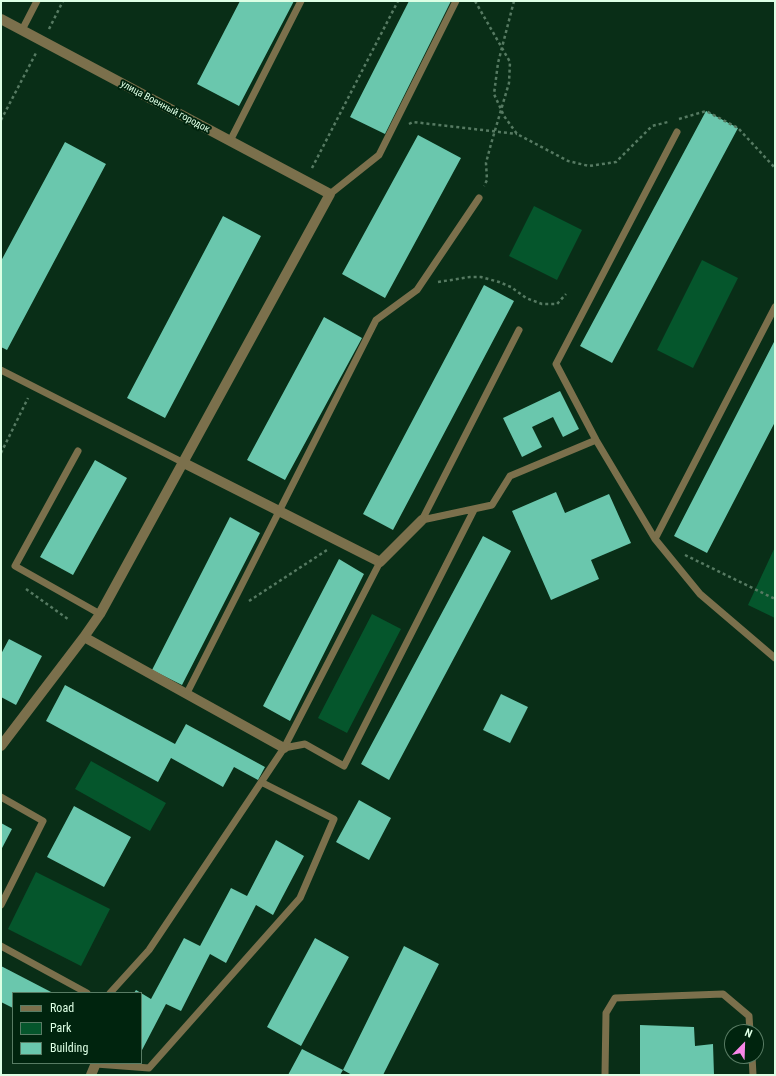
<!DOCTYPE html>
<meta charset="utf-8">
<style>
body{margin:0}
#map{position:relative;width:776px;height:1076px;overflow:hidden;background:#092e17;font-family:"Roboto Condensed",sans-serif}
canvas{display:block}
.frame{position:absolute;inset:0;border:2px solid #ddffe5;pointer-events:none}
.legend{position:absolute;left:12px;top:992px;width:130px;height:72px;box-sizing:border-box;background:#00240e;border:1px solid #587c64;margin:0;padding:5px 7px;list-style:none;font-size:12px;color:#ddffe5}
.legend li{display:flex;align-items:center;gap:8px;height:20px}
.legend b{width:20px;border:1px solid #587c64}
.north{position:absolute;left:724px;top:1024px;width:40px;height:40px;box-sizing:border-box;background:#00240e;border:1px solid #587c64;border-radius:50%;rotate:23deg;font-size:11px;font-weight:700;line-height:16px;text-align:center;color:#ddffe5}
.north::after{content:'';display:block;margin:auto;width:14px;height:18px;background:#f987e8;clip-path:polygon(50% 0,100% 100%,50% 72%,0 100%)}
</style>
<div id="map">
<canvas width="776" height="1076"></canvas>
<div class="frame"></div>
<ul class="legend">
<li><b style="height:5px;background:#7b704c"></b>Road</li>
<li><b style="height:11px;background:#05562c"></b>Park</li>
<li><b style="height:11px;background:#6ac7ad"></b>Building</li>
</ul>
<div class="north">N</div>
</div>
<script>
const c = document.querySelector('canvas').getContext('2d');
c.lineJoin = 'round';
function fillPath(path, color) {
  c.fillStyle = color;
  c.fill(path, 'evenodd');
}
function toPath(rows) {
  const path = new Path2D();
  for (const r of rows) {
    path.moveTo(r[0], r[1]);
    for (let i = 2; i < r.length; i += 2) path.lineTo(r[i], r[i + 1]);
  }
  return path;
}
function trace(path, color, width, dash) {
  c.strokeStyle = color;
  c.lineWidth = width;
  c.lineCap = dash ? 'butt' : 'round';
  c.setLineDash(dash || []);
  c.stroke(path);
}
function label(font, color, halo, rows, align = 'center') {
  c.font = font + ' "Roboto Condensed",sans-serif';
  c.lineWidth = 4;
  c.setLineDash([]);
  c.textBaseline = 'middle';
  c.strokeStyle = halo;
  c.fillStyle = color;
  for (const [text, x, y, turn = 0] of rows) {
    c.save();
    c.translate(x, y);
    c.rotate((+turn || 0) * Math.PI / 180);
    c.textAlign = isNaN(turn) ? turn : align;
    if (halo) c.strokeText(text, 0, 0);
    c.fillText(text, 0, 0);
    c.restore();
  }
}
const green = toPath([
 [534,206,582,230,557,280,509,256],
 [702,260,738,278,693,368,657,350],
 [775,547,775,618,748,605],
 [372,614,401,629,347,733,318,718],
 [91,761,166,803,150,831,75,789],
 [36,872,110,909,81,966,8,929]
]);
const building = toPath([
 [240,1,294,1,239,106,197,84],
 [409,1,451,1,385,134,350,117],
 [706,111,738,128,612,363,580,346],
 [418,135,461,158,385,298,342,274],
 [65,142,106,164,7,350,1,347,1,261],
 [223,216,261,236,165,418,127,398],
 [484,285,514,301,393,530,363,514],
 [324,317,362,338,285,480,247,460],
 [775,340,775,422,707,553,674,536],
 [560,391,579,429,563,437,553,417,532,427,542,447,522,457,503,418],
 [95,460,127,478,73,575,40,557],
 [556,492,565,513,609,494,631,543,591,560,599,579,551,600,512,511],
 [230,517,260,533,182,685,152,670],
 [483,536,511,551,389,780,361,764],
 [339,559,364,574,290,721,263,706],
 [9,639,42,656,16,705,1,697,1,654],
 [65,685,175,744,186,724,265,767,258,780,234,767,223,787,171,758,158,782,46,721],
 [501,694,528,707,510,743,483,730],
 [359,800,391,818,369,860,336,842],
 [74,806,131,837,104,887,47,857],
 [1,823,12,829,1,850],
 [276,840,304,856,273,915,256,905,226,963,210,954,181,1011,166,1004,141,1052,141,993,134,993,136,990,151,999,184,938,200,946,231,888,247,896],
 [315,938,349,957,301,1046,267,1027],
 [404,946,439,964,383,1075,352,1075,343,1070],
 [1,966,53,993,13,993,13,1008,1,1002],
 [640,1025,694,1027,695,1046,713,1044,714,1075,640,1075],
 [302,1049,343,1070,340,1075,288,1075]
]);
const path = toPath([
 [475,1,510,62,509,83,491,144,486,163,487,180,484,186],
 [514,1,498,63,494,94,504,116,517,134,568,161,589,166,616,162,652,126,668,122],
 [49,29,63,1],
 [679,119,706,111,738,128,775,168],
 [1,120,36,53],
 [409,124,413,122,517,134],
 [312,168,398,1],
 [438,282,470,277,481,277,499,282,511,287,526,298,542,304,557,304,566,294],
 [1,453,28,398],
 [685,555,775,599],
 [26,589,68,619],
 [249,601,327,550]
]);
const lane = toPath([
 [22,30,37,1],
 [677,132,556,364,596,440,655,539,700,594,775,658],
 [230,141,301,1],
 [330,194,379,155,456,1],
 [1,370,182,462],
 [78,451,15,566,100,614],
 [422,520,519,330],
 [422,520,492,505,510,476,596,440],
 [655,539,775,307],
 [187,693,376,320,417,290,479,198],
 [284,748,305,744,344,766,474,510],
 [1,797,43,821,1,905],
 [1,946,87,993],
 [110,993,149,950,284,748,380,562],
 [752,1056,753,1075],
 [96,1064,149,1068,300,898,334,819,261,782],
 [605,1075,606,1013,615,998,723,994,749,1016,750,1032]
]);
const street = toPath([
 [1,19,330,194,100,614,84,637,1,746],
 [182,462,380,562,422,520],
 [84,637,284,748],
 [91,1075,96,1063]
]);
const streetNames = [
 ["улица Военный городок",165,107,28]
];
fillPath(green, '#05562c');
fillPath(building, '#6ac7ad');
trace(path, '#567a62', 2.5, [3, 3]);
trace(lane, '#7b704c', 7);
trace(street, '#7b704c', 10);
label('10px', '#ddffe5', '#00240e', streetNames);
</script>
